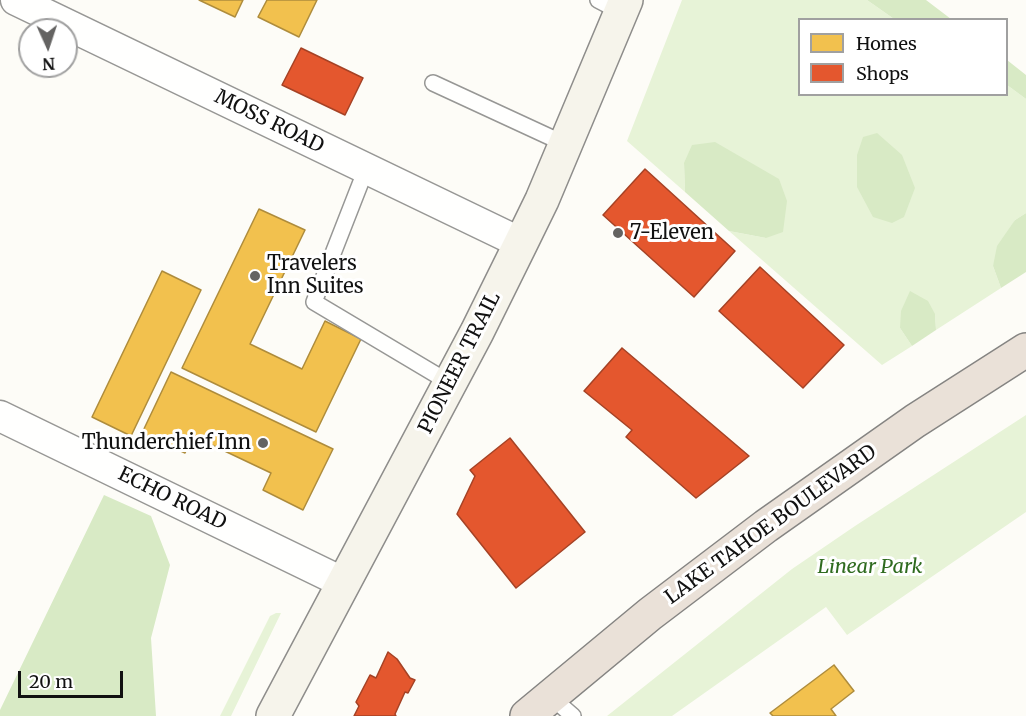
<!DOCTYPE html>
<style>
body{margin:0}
#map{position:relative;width:1026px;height:716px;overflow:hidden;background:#fdfcf7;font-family:Merriweather,serif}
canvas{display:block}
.legend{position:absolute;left:798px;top:18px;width:210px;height:78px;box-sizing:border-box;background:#fff;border:2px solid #a0a0a0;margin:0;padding:8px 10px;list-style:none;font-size:18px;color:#111}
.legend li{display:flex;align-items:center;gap:12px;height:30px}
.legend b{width:30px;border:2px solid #a0a0a0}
.north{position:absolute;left:18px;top:18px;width:60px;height:60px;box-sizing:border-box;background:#fff;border:2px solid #a0a0a0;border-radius:50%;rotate:177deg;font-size:16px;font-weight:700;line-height:24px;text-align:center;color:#111}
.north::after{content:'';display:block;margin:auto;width:21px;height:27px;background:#646362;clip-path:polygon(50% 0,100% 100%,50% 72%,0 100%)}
.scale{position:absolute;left:18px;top:671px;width:105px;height:27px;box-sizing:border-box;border:3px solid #111;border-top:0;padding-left:8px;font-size:18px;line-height:21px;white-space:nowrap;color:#111;-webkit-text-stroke:4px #fff;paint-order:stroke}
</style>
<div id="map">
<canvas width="1026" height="716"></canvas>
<ul class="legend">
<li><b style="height:16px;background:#f2c14e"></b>Homes</li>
<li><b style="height:16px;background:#e4572e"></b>Shops</li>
</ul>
<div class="north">N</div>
<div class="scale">20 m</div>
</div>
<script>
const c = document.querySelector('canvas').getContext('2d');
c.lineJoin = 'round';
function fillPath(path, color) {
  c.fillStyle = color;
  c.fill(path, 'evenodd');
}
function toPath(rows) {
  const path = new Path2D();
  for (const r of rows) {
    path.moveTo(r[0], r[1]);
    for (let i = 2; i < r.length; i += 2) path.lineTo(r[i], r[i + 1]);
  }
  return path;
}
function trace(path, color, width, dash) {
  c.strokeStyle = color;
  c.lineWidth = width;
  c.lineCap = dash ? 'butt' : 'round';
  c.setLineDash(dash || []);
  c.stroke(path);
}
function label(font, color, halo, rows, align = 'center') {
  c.font = font + ' Merriweather,serif';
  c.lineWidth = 6;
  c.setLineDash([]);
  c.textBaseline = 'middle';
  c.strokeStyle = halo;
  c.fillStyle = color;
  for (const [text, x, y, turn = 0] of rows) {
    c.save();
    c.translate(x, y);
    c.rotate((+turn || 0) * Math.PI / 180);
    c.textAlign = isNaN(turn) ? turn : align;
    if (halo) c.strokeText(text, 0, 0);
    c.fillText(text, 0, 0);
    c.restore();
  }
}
const green = toPath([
 [682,0,867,0,894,19,800,20,800,94,1006,94,1007,85,1026,99,1026,213,1015,220,993,266,1001,288,936,330,935,314,900,328,912,346,882,365,729,231,766,238,684,163,685,192,627,141],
 [1026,415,1026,512,847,635,826,607,672,716,607,716,792,569,855,526],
 [276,613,281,613,231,716,220,716,270,616]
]);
const forest = toPath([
 [867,0,926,0,951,19,894,19],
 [1007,60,1026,75,1026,99,1007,85],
 [877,133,902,155,915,188,904,217,892,223,873,217,857,187,857,155,863,137],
 [715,142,779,179,787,201,783,232,766,238,729,231,685,192,684,163,692,145],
 [1026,213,1026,272,1001,288,993,266,997,246,1015,220],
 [910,291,928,301,935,314,936,330,912,346,900,328,901,311],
 [104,495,151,516,170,565,151,638,156,716,0,716,0,710]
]);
const homes = toPath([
 [199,0,243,0,235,17,199,0],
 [267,0,317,0,299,37,258,17,267,0],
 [259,209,305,230,250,344,302,369,325,321,361,339,316,432,182,368,259,209],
 [162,271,201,290,131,436,92,417,162,271],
 [171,372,333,449,303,510,263,490,271,473,193,436,185,453,142,433,171,372],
 [834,665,854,691,831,709,836,716,773,716,770,713,834,665]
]);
const shops = toPath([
 [301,48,363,78,345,115,282,85,301,48],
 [645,169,735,251,694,297,603,215,645,169],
 [760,267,844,345,803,388,719,311,760,267],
 [622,348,749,456,696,498,626,437,632,430,584,391,622,348],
 [510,438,585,532,516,588,457,514,475,476,470,470,510,438],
 [388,652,397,659,410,678,415,680,408,693,405,692,395,714,396,716,354,716,359,706,356,702,370,675,376,678,388,652]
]);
const lane = toPath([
 [598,0,621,12],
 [433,83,565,144],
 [366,169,314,302,450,383],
 [550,696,573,716]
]);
const street = toPath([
 [16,0,521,243],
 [0,416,344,583]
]);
const secondary = toPath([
 [273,716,477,332,521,243,542,200,626,0]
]);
const highway = toPath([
 [527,716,650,614,766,526,915,421,1026,350]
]);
const markers = [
 [618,233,6,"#646362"],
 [255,276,6,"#646362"],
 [263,443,6,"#646362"]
];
const streetNames = [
 ["MOSS ROAD",269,122,26],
 ["PIONEER TRAIL",460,363,-63],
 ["ECHO ROAD",172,499,26],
 ["LAKE TAHOE BOULEVARD",771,525,-36]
];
const poiNames = [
 ["7-Eleven",630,233],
 ["Travelers",267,264],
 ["Inn Suites",267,287],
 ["Thunderchief Inn",251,443,"right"]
];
const parkNames = [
 ["Linear Park",870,567]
];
fillPath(green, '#e7f3d7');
fillPath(forest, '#d8eac5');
fillPath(homes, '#f2c14e');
trace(homes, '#ae8c3c', 1.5);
fillPath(shops, '#e4572e');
trace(shops, '#a54225', 1.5);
trace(lane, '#979795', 18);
trace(street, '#979795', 33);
trace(secondary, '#8e8d8b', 36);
trace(highway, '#858482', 36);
trace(lane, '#fffffe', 15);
trace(street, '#fffffe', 30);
trace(secondary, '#f6f4eb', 33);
trace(highway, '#eae1d8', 33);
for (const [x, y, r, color] of markers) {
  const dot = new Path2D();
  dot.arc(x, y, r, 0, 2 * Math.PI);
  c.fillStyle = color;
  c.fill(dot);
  trace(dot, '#fff', 2);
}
label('20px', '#111', '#fff', streetNames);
label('20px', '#111', '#fff', poiNames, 'left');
label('italic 20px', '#2f6b1f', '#fff', parkNames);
</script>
